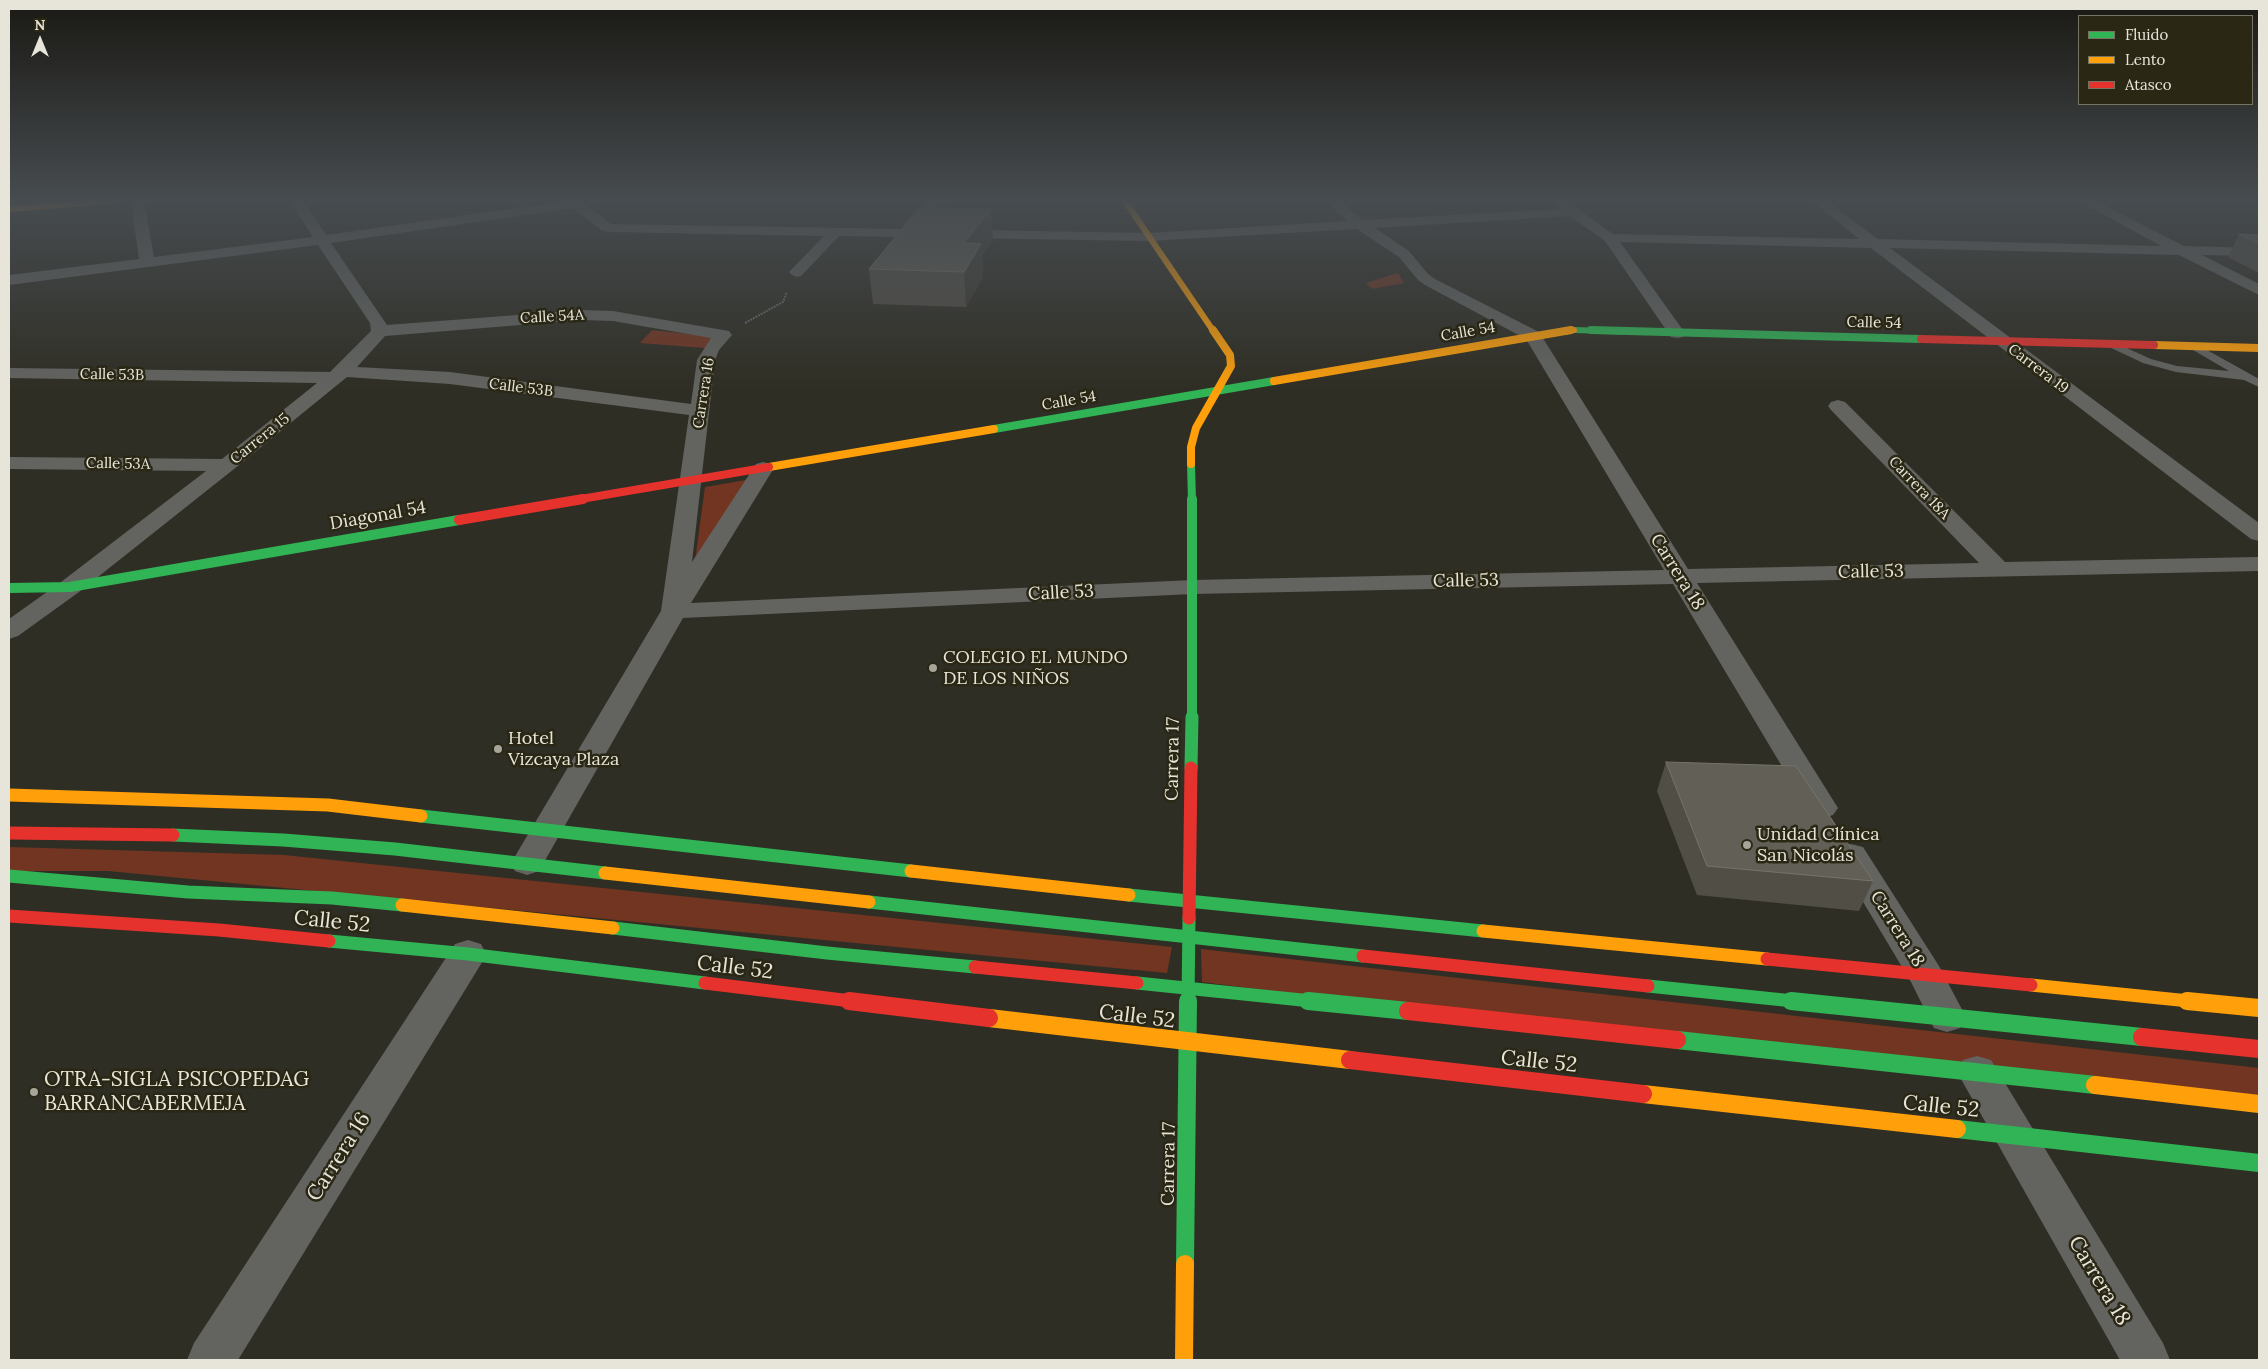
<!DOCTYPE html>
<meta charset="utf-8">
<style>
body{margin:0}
#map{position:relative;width:2268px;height:1369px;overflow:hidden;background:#2f2e24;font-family:Lora,serif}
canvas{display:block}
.frame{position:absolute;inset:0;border:10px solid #e7e5d9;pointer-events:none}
.legend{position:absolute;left:2078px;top:15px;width:175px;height:90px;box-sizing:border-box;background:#2a2715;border:1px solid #767363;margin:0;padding:6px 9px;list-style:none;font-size:15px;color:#e7e5d9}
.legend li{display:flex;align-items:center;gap:10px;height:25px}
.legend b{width:25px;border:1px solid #767363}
.north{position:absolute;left:15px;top:15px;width:50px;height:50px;-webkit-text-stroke:4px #2a2715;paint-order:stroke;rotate:0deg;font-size:14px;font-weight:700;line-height:20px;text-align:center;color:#e7e5d9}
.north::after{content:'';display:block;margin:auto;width:18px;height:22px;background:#e7e5d9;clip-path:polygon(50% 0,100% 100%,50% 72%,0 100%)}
</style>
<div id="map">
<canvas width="2268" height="1369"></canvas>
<div class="frame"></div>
<ul class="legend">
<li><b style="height:6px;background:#30b455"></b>Fluido</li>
<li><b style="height:6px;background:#ff9f0a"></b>Lento</li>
<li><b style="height:6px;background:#e5322d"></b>Atasco</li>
</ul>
<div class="north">N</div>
</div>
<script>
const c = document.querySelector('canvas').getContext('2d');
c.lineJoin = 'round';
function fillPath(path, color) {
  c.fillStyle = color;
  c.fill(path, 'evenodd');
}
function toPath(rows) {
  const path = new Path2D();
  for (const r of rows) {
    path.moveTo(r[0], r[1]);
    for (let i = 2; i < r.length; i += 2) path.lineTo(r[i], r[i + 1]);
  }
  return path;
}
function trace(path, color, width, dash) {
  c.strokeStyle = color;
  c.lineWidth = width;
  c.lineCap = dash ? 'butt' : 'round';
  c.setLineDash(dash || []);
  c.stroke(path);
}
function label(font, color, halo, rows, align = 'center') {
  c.font = font + ' Lora,serif';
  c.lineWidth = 5;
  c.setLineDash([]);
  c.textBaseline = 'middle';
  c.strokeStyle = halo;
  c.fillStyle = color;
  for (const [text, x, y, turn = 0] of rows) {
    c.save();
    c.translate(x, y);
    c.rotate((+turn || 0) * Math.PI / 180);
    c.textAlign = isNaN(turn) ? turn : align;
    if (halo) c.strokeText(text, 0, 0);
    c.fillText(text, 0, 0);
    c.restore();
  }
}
const green = toPath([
 [1398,273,1404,283,1372,289,1366,283],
 [652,330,716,337,705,348,640,343],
 [746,480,695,561,705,487],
 [9,847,284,855,1172,947,1167,973,108,871,9,871],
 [1201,949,2259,1068,2259,1107,1726,1048,1202,982]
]);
const path = toPath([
 [745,323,783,302,787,292]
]);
const lane = toPath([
 [2111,341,2151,359,2177,366,2229,371,2188,347,2194,344,2198,345,2259,379,2259,387,2244,380,2176,372,2143,363,2107,346,2105,344,2111,341]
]);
const street = toPath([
 [131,201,144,201,154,257,313,237,290,201,303,201,326,235,566,201,596,201,595,205,587,206,611,224,907,229,926,201,939,201,921,229,1149,233,1347,221,1325,201,1339,201,1363,220,1560,209,1553,201,1567,201,1613,234,1859,239,1812,201,1827,201,1878,239,2161,246,2079,201,2096,201,2184,246,2259,248,2259,256,2202,255,2259,284,2259,295,2179,255,1890,248,2259,523,2259,541,2251,539,1871,248,1620,242,1685,333,1683,337,1677,338,1671,337,1605,241,1570,216,1375,228,1409,251,1428,274,1435,279,1539,332,1688,569,1979,563,1831,410,1828,406,1831,402,1838,400,1845,402,2005,562,2259,557,2259,571,1697,583,1838,808,1833,815,1822,818,1811,815,1673,584,1193,594,683,618,539,871,527,875,515,871,511,863,661,611,689,415,450,384,347,377,234,469,79,592,18,636,9,639,9,619,61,582,206,471,9,469,9,457,222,459,317,383,9,378,9,368,330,372,371,331,370,323,318,245,9,285,9,275,139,259,131,201],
 [573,208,603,231,608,232,824,236,789,272,792,275,797,277,802,275,839,236,1149,241,1357,229,1399,257,1418,280,1425,285,1526,339,1664,570,1193,580,691,603,774,468,770,464,763,462,756,464,692,562,715,360,719,350,732,335,729,331,613,311,582,310,387,325,331,243,573,208],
 [582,320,613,321,711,338,697,360,691,404,450,372,357,367,385,336,582,320],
 [1851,844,1863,847,1939,966,1966,1017,1960,1028,1947,1032,1934,1028,1911,982,1835,855,1839,847,1851,844],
 [468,940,481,944,486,954,481,964,238,1360,187,1360,194,1343,455,944,468,940],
 [1977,1056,1991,1060,2163,1343,2170,1360,2120,1360,1957,1072,1963,1060,1977,1056]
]);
const fastFar4 = toPath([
 [1574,330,1639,332]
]);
const fastFar3 = toPath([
 [1591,330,1921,339],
 [994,429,1274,381],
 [1191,464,1192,500]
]);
const fastFar2 = toPath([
 [9,588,70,587,459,520],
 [1192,719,1192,499]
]);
const fastFar1 = toPath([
 [1191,768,1192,717],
 [421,816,911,871],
 [173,835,283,840,395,849,605,873],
 [9,876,188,892,332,898,402,905],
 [1129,895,1483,931],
 [869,902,1363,956],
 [613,928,827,953,975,967],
 [329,941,468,954,705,983],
 [1137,983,1321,1002],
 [1648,986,1803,1002],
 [1188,1002,1189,918]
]);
const fast = toPath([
 [1308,1001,1408,1011],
 [1791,1001,2142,1037],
 [1677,1040,2095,1085],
 [1957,1129,2259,1163],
 [1185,1264,1188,1001]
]);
const slowFar3 = toPath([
 [1125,201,1214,332],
 [9,209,112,201],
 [1564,332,1574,330]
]);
const slowFar2 = toPath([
 [2154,345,2259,348],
 [1274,381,1571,330],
 [1191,464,1191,447,1196,428,1231,366,1230,355,1213,330],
 [769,467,994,429]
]);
const slowFar1 = toPath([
 [9,795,328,805,421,816],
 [911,871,1129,895],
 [605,873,869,902],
 [402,905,613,928],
 [1483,931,1767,959],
 [2031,985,2199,1002]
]);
const slow = toPath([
 [2187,1001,2259,1008],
 [989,1018,1350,1060],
 [2095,1085,2259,1104],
 [1643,1094,1957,1129],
 [1184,1360,1185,1264]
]);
const jamFar3 = toPath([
 [1921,339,2154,345],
 [575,500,769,467]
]);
const jamFar2 = toPath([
 [459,520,583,499]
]);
const jamFar1 = toPath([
 [9,833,173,835],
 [9,916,219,930,329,941],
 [1189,918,1191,768],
 [1363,956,1648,986],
 [1767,959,2031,985],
 [975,967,1137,983],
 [705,983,859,1002]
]);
const jam = toPath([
 [849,1001,989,1018],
 [1408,1011,1677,1040],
 [2142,1037,2259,1049],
 [1350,1060,1643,1094]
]);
const wall = toPath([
 [991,209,993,240,982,255,983,277,966,307,873,304,869,269],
 [2239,234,2259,235,2259,273,2228,257],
 [1666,762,1873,881,1859,911,1697,895,1657,791]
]);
const shadedWall = toPath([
 [991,209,993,240,982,255,983,277,966,307,964,272,964,243]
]);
const building = toPath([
 [919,208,991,209,964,243,981,244,964,272,869,269,919,208],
 [2239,234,2259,235,2259,244,2239,234],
 [1666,762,1796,766,1873,881,1707,866,1666,762]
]);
const markers = [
 [933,668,5,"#a7a59a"],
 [498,749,5,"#a7a59a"],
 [1747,845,5,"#a7a59a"],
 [34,1092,5,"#a7a59a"]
];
const farStreetnames = [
 ["Calle 54A",552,317,-3],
 ["Calle 54",1874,323,1],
 ["Calle 54",1468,332,-10],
 ["Carrera 19",2038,369,37],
 ["Calle 53B",112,375,1],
 ["Calle 53B",521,388,7],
 ["Carrera 16",704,393,-81],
 ["Calle 54",1069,401,-10],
 ["Carrera 15",260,439,-39],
 ["Calle 53A",118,464,1],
 ["Carrera 18A",1919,488,46]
];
const streetNames = [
 ["Diagonal 54",378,516,-10],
 ["Carrera 18",1677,572,58],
 ["Calle 53",1871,572,-1],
 ["Calle 53",1466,581,-1],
 ["Calle 53",1061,593,-3],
 ["Carrera 17",1173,759,-89],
 ["Carrera 18",1897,929,58],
 ["Carrera 17",1169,1164,-89]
];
const poiNames = [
 ["COLEGIO EL MUNDO",943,658],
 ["DE LOS NIÑOS",943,679],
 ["Hotel",508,739],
 ["Vizcaya Plaza",508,760],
 ["Unidad Clínica",1757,835],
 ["San Nicolás",1757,856]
];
const nearStreetnames = [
 ["Calle 52",332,922,6],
 ["Calle 52",735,968,7],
 ["Calle 52",1137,1017,7],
 ["Calle 52",1539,1062,6],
 ["Calle 52",1941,1107,6],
 ["Carrera 16",339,1157,-58],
 ["Carrera 18",2099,1281,59]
];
const nearPoinames = [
 ["OTRA-SIGLA PSICOPEDAG",44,1080],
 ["BARRANCABERMEJA",44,1104]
];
fillPath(green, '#723522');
trace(path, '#696965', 2, [2, 1]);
fillPath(lane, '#636460');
fillPath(street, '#636460');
trace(fastFar4, '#30b455', 6);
trace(fastFar3, '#30b455', 8);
trace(fastFar2, '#30b455', 10);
trace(fastFar1, '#30b455', 13);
trace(fast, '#30b455', 18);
trace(slowFar3, '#ff9f0a', 6);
trace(slowFar2, '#ff9f0a', 8);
trace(slowFar1, '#ff9f0a', 13);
trace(slow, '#ff9f0a', 18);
trace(jamFar3, '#e5322d', 8);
trace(jamFar2, '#e5322d', 10);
trace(jamFar1, '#e5322d', 13);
trace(jam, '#e5322d', 18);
fillPath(wall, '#514e46');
fillPath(shadedWall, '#3d3b32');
fillPath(building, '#615f56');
trace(building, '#76746a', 1);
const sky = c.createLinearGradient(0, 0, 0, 393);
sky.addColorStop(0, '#1a1914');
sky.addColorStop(0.51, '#474c50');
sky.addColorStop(1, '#474c5000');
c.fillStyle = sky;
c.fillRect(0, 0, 2268, 393);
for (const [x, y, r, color] of markers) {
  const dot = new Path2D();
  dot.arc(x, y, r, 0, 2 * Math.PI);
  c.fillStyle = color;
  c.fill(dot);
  trace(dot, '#2a2715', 2);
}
label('15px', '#e7e5d9', '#2a2715', farStreetnames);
label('18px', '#e7e5d9', '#2a2715', streetNames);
label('18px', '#e7e5d9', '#2a2715', poiNames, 'left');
label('21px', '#e7e5d9', '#2a2715', nearStreetnames);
label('21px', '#e7e5d9', '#2a2715', nearPoinames, 'left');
</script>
